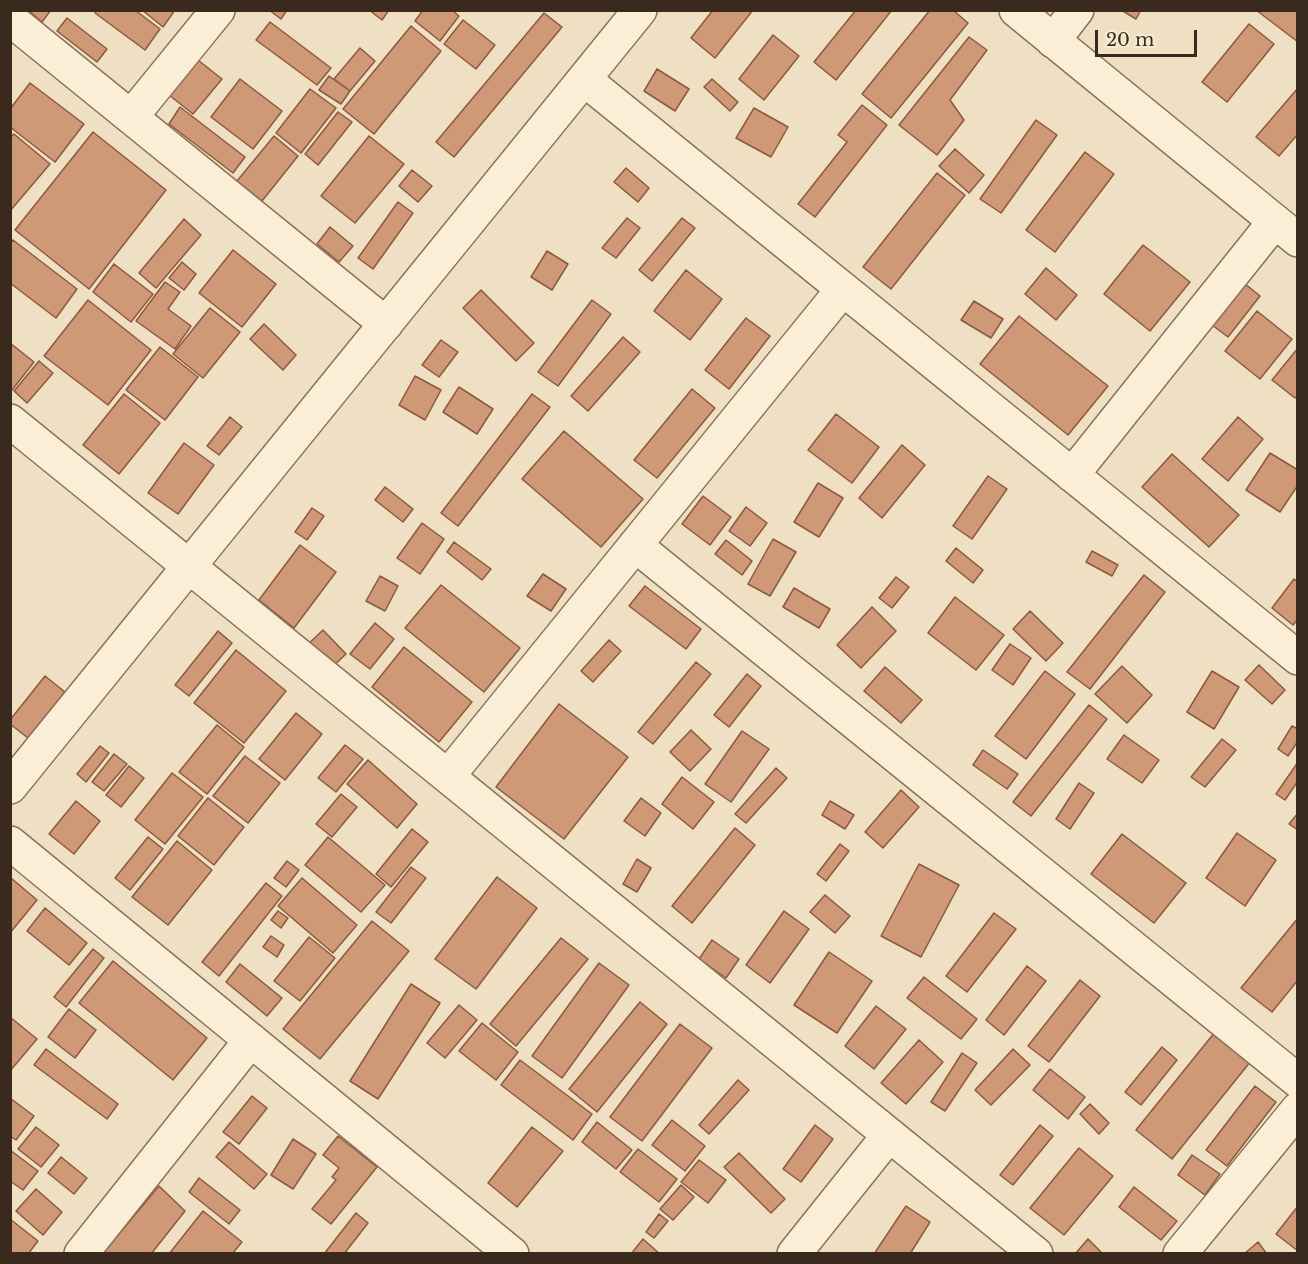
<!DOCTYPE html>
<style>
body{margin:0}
#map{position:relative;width:1308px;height:1264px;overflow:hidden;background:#f0e0c3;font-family:"Libre Baskerville",serif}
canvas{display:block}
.frame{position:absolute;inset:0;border:12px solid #3a2a1d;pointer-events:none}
.scale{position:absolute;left:1095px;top:30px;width:102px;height:27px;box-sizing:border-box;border:3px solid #3a2a1d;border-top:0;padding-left:8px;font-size:18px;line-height:21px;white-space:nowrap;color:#3a2a1d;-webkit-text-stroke:4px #f7ebd2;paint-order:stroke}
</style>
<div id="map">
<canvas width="1308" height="1264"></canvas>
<div class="frame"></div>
<div class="scale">20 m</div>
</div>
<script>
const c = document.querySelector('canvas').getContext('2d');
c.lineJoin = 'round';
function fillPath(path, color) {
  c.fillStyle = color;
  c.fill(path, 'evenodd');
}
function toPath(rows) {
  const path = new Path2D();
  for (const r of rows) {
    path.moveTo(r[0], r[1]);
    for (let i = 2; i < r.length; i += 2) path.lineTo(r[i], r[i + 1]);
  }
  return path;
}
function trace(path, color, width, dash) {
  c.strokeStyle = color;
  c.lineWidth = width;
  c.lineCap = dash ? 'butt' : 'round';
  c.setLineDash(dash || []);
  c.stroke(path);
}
const building = toPath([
 [28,10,51,10,42,22,28,10],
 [97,10,135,10,160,29,145,50,95,13,97,10],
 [142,10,175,10,163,27,142,10],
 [269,10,287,10,281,19,269,10],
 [369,10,389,10,382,20,369,10],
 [423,10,452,10,459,16,440,41,415,21,423,10],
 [713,10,753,10,715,58,691,38,713,10],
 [856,10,892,10,836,80,814,62,856,10],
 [930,10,953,10,968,23,891,118,862,94,930,10],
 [1121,10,1141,10,1136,19,1121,10],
 [1256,10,1298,10,1298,42,1256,10],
 [544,13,562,27,454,157,436,142,544,13],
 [67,18,107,49,97,62,57,31,67,18],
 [463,20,495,45,476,69,444,44,463,20],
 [270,22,331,68,317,85,256,40,270,22],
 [1249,24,1274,44,1227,102,1202,82,1249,24],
 [411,26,441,51,374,134,343,109,411,26],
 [773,35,799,56,764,100,739,79,773,35],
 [969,37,987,50,950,100,964,120,937,155,899,125,969,37],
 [360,48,375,61,350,91,334,79,360,48],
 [198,60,222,79,193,114,169,95,198,60],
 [657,69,689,89,675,111,644,91,657,69],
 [329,76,350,91,341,104,319,90,329,76],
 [240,79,282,111,253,149,211,117,240,79],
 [712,79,738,102,730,111,704,87,712,79],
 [30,83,84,124,55,162,10,127,10,109,30,83],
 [1298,88,1298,134,1279,156,1256,137,1298,88],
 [310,89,336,108,301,153,276,133,310,89],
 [862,105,887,125,815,217,798,204,847,142,838,135,862,105],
 [180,107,245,157,233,173,169,124,180,107],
 [754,108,788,127,771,157,736,138,754,108],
 [338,112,352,122,318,165,305,154,338,112],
 [1036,120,1057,135,1001,213,980,199,1036,120],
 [93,132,166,190,89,289,15,230,93,132],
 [14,134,50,164,10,211,10,138,14,134],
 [274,136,298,156,262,201,237,181,274,136],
 [369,136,404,164,355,223,321,196,369,136],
 [955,149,984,175,969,193,939,166,955,149],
 [1085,152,1114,174,1055,252,1026,230,1085,152],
 [626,168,649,188,638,202,614,182,626,168],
 [412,170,432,186,418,202,399,186,412,170],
 [937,173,965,195,891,289,863,267,937,173],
 [398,202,413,213,373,269,358,258,398,202],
 [627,218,640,228,616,258,602,248,627,218],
 [682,218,695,228,652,281,639,270,682,218],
 [184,219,201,235,156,288,139,273,184,219],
 [330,227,353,246,339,262,317,244,330,227],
 [13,240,77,289,56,318,10,283,10,244,13,240],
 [1143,245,1190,282,1150,331,1104,294,1143,245],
 [233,250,276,284,242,327,199,293,233,250],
 [547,251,568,264,552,290,531,277,547,251],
 [182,262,196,274,184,290,169,278,182,262],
 [114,264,153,294,131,322,93,292,114,264],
 [1046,268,1077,295,1056,320,1025,294,1046,268],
 [686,270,722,299,690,340,654,311,686,270],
 [165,282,180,292,168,309,191,326,175,349,136,321,165,282],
 [1244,283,1260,296,1228,337,1212,325,1244,283],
 [481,290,534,343,516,361,463,308,481,290],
 [88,300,151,350,108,405,44,356,88,300],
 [592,300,611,314,558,386,538,372,592,300],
 [974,301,1003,319,991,338,961,320,974,301],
 [210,308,240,332,203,378,173,354,210,308],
 [1257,311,1292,339,1260,379,1225,351,1257,311],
 [1019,316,1108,386,1068,435,980,364,1019,316],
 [746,318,770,336,729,389,705,370,746,318],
 [264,324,296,355,283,370,250,339,264,324],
 [623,337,640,352,588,411,571,396,623,337],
 [441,340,458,352,439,377,422,365,441,340],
 [10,343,34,362,12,390,10,388,10,343],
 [160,347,198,377,165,420,126,390,160,347],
 [1298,348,1298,396,1295,398,1272,380,1298,348],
 [39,361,53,373,27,403,14,391,39,361],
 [415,376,441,390,425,420,399,405,415,376],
 [459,387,493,409,477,434,443,412,459,387],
 [692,389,715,408,657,478,634,460,692,389],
 [124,394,160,423,119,474,83,445,124,394],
 [532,394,550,407,458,526,441,513,532,394],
 [836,414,879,447,852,483,808,450,836,414],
 [230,417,242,427,219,455,207,446,230,417],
 [1238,417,1263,439,1228,481,1202,459,1238,417],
 [564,431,643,499,601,547,522,479,564,431],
 [184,443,214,465,178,514,148,493,184,443],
 [902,445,925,465,882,518,859,498,902,445],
 [1270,453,1298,470,1298,485,1280,512,1246,490,1270,453],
 [1172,454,1239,515,1209,547,1142,487,1172,454],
 [988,476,1007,489,972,539,953,526,988,476],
 [818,483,843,498,819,537,794,522,818,483],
 [385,487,413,509,403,522,375,500,385,487],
 [703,496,731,517,710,545,682,524,703,496],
 [746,507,767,523,750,546,729,531,746,507],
 [312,508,324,516,307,540,295,532,312,508],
 [422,523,444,539,420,574,397,558,422,523],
 [773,539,796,552,770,596,748,584,773,539],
 [726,540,752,561,742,575,715,554,726,540],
 [454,542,491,569,482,580,447,552,454,542],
 [300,545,336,572,294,628,259,600,300,545],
 [956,548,983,570,973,583,946,561,956,548],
 [1092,551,1118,565,1112,576,1086,562,1092,551],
 [543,574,566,589,551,611,527,596,543,574],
 [1144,575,1165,592,1090,689,1067,672,1144,575],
 [380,576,398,586,385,611,366,601,380,576],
 [896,577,909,587,892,608,879,598,896,577],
 [1294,579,1298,582,1298,619,1293,625,1272,608,1294,579],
 [441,585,520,648,484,692,405,628,441,585],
 [645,586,701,629,686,649,629,606,645,586],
 [794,588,830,609,819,628,783,607,794,588],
 [955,597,1004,635,976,670,928,633,955,597],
 [872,607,896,631,861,668,837,645,872,607],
 [1030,611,1063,643,1046,661,1013,629,1030,611],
 [375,623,394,639,370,669,350,654,375,623],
 [323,630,346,654,327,672,304,648,323,630],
 [218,631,232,643,189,696,175,685,218,631],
 [609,640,621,651,593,682,581,671,609,640],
 [1010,644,1031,658,1013,685,992,670,1010,644],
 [404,647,472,702,439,742,372,687,404,647],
 [236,650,286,691,244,743,194,703,236,650],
 [696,662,711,674,653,744,638,732,696,662],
 [1259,665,1285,690,1272,704,1245,680,1259,665],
 [1122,666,1152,695,1127,723,1095,694,1122,666],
 [885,667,922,700,901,723,864,691,885,667],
 [1045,671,1075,694,1026,759,995,736,1045,671],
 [1212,671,1239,687,1214,729,1187,712,1212,671],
 [747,674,761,686,729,727,714,715,747,674],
 [45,676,65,692,28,738,10,724,10,720,45,676],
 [559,704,628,757,564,839,496,787,559,704],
 [1089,705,1107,719,1031,816,1013,802,1089,705],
 [296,713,322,734,285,780,259,759,296,713],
 [217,725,244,747,207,794,179,772,217,725],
 [1292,726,1298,729,1298,741,1288,756,1278,749,1292,726],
 [691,730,711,749,690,771,670,752,691,730],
 [742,731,769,749,731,802,705,784,742,731],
 [1124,735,1159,760,1142,783,1107,759,1124,735],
 [1222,739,1236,750,1205,787,1191,777,1222,739],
 [345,745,363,759,336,792,318,778,345,745],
 [100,746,109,753,86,782,77,774,100,746],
 [983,750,1018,774,1007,789,973,765,983,750],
 [114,754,127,764,104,791,92,782,114,754],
 [245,756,280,783,248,823,213,796,245,756],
 [368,760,417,804,397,828,347,784,368,760],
 [1298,762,1298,781,1285,800,1276,794,1298,762],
 [129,766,144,778,121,807,106,795,129,766],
 [776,768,787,778,746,823,735,814,776,768],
 [172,773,203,797,165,844,135,820,172,773],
 [682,777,714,802,693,829,662,804,682,777],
 [1079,783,1094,793,1070,829,1056,819,1079,783],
 [901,790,919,807,883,848,865,832,901,790],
 [341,794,357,807,332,837,316,824,341,794],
 [208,798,244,827,214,865,178,836,208,798],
 [641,798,661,813,645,836,624,821,641,798],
 [76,801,100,821,74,854,49,834,76,801],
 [830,801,854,815,845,829,822,815,830,801],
 [1298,813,1298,830,1289,824,1298,813],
 [735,828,755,845,692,923,672,906,735,828],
 [412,829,428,842,391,887,376,874,412,829],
 [1237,833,1276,860,1245,906,1206,878,1237,833],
 [1122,834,1186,883,1154,923,1091,874,1122,834],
 [148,837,163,849,130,890,115,878,148,837],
 [328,837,385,885,361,912,305,865,328,837],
 [177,841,212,870,168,925,132,897,177,841],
 [840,844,849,851,826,881,817,874,840,844],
 [637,859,651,868,637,892,623,884,637,859],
 [287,861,299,870,286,887,274,878,287,861],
 [919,864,959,885,921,957,881,936,919,864],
 [411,867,426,878,391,923,376,912,411,867],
 [497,877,537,908,476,989,435,959,497,877],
 [11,878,37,900,10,933,10,879,11,878],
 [302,878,357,925,333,953,278,906,302,878],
 [266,883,282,896,219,976,202,962,266,883],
 [825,895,850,916,835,933,810,912,825,895],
 [45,908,87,943,69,965,27,931,45,908],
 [278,911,288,918,281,928,271,920,278,911],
 [784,911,809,929,770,983,746,965,784,911],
 [994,913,1016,929,967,992,946,976,994,913],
 [1298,918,1298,980,1272,1012,1241,988,1298,918],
 [372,921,409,951,320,1059,283,1029,372,921],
 [271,936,284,945,277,957,263,947,271,936],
 [309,937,335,958,300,1001,274,981,309,937],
 [561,938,588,959,516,1046,490,1024,561,938],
 [712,940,739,959,726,978,699,959,712,940],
 [93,949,104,958,66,1007,54,997,93,949],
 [829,952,872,981,837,1033,794,1005,829,952],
 [113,961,207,1038,173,1080,79,1003,113,961],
 [599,963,629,985,562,1078,532,1056,599,963],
 [240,964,282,998,267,1016,226,982,240,964],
 [1027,966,1046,981,1004,1035,986,1020,1027,966],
 [924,977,977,1019,961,1039,907,998,924,977],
 [1080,980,1100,996,1049,1062,1028,1046,1080,980],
 [411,984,440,1003,378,1099,350,1081,411,984],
 [640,1002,667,1024,597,1112,569,1089,640,1002],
 [459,1005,477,1020,445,1058,427,1043,459,1005],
 [876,1006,906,1029,874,1069,845,1046,876,1006],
 [69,1009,96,1030,75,1058,48,1037,69,1009],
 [10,1017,37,1039,10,1071,10,1017],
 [482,1023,518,1052,496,1080,459,1051,482,1023],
 [680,1024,712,1048,642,1141,610,1117,680,1024],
 [1215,1032,1251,1061,1172,1159,1136,1130,1215,1032],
 [919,1040,943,1062,906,1104,881,1083,919,1040],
 [1162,1047,1177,1060,1141,1105,1125,1092,1162,1047],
 [46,1049,118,1104,107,1119,34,1065,46,1049],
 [1013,1049,1030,1065,991,1105,975,1090,1013,1049],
 [962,1053,977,1063,945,1111,931,1102,962,1053],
 [520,1060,592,1114,573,1140,501,1085,520,1060],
 [1050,1069,1085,1097,1068,1119,1033,1090,1050,1069],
 [738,1080,749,1090,709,1134,699,1125,738,1080],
 [1255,1086,1276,1102,1227,1166,1206,1150,1255,1086],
 [252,1096,267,1108,239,1144,223,1132,252,1096],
 [10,1098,34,1116,16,1140,10,1136,10,1098],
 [1090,1104,1109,1123,1099,1134,1080,1114,1090,1104],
 [672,1120,705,1146,685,1171,652,1145,672,1120],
 [597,1122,632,1150,616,1169,582,1142,597,1122],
 [815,1125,833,1139,801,1182,783,1169,815,1125],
 [1040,1125,1053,1136,1013,1185,1000,1175,1040,1125],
 [36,1127,59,1145,41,1167,18,1149,36,1127],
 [532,1127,563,1151,517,1207,488,1183,532,1127],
 [338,1136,377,1167,331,1224,312,1209,336,1180,332,1177,339,1168,323,1155,338,1136],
 [293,1139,316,1154,293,1189,271,1175,293,1139],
 [229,1142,267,1174,254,1189,216,1157,229,1142],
 [1079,1148,1113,1176,1064,1235,1030,1208,1079,1148],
 [638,1149,677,1179,659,1202,620,1172,638,1149],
 [10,1150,38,1171,23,1190,10,1181,10,1150],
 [739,1153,785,1199,771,1213,724,1167,739,1153],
 [1192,1155,1220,1174,1205,1195,1178,1175,1192,1155],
 [61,1157,87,1178,74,1194,48,1173,61,1157],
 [699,1160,726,1180,708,1203,681,1182,699,1160],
 [199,1178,240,1210,229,1224,189,1192,199,1178],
 [681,1185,694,1197,673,1220,660,1209,681,1185],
 [159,1186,185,1211,151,1254,102,1254,159,1186],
 [1134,1187,1177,1221,1161,1240,1119,1207,1134,1187],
 [36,1189,62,1212,43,1235,16,1211,36,1189],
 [906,1206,930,1222,910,1254,874,1254,906,1206],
 [1298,1206,1298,1251,1276,1234,1298,1206],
 [203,1211,242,1242,232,1254,169,1254,203,1211],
 [356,1213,368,1223,344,1254,324,1254,356,1213],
 [659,1214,668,1221,654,1238,646,1232,659,1214],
 [10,1219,38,1241,28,1254,10,1254,10,1219],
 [643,1239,660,1254,631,1254,643,1239],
 [1088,1239,1103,1254,1075,1254,1088,1239],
 [1258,1242,1267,1254,1244,1254,1258,1242]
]);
const minor = toPath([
 [1016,10,1298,240],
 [10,19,386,324],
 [1053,41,1077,10],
 [584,79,1298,658],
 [131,117,218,10],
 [10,421,1036,1254],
 [1072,475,1275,221],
 [635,545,1298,1081],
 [448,776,843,289],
 [10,787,640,10],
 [10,843,512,1254],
 [81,1254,251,1040],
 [794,1254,889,1135],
 [1180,1254,1298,1109]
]);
fillPath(building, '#cf9877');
trace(building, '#8b593e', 1.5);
trace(minor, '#8b7159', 36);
trace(minor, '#faeed6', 33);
</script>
